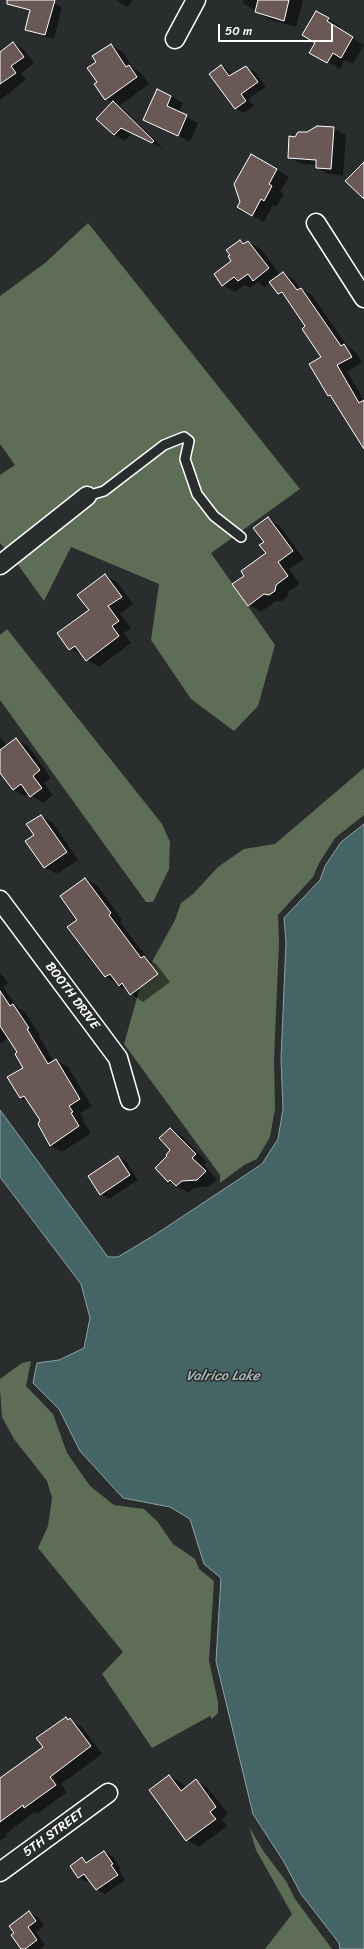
<!DOCTYPE html>
<style>
body{margin:0}
#map{position:relative;width:364px;height:1949px;overflow:hidden;background:#2a2d2e;font-family:Sriracha,sans-serif}
canvas{display:block}
.scale{position:absolute;left:218px;top:24px;width:115px;height:18px;box-sizing:border-box;border:2px solid #fff;border-top:0;padding-left:5px;font-size:12px;line-height:14px;white-space:nowrap;color:#fff;-webkit-text-stroke:3px #2a2d2e;paint-order:stroke}
</style>
<div id="map">
<canvas width="364" height="1949"></canvas>
<div class="scale">50 m</div>
</div>
<script>
const c = document.querySelector('canvas').getContext('2d');
c.lineJoin = 'round';
function fillPath(path, color) {
  c.fillStyle = color;
  c.fill(path, 'evenodd');
}
function toPath(rows) {
  const path = new Path2D();
  for (const r of rows) {
    path.moveTo(r[0], r[1]);
    for (let i = 2; i < r.length; i += 2) path.lineTo(r[i], r[i + 1]);
  }
  return path;
}
function trace(path, color, width, dash) {
  c.strokeStyle = color;
  c.lineWidth = width;
  c.lineCap = dash ? 'butt' : 'round';
  c.setLineDash(dash || []);
  c.stroke(path);
}
function label(font, color, halo, rows, align = 'center') {
  c.font = font + ' Sriracha,sans-serif';
  c.lineWidth = 3;
  c.setLineDash([]);
  c.textBaseline = 'middle';
  c.strokeStyle = halo;
  c.fillStyle = color;
  for (const [text, x, y, turn = 0] of rows) {
    c.save();
    c.translate(x, y);
    c.rotate((+turn || 0) * Math.PI / 180);
    c.textAlign = isNaN(turn) ? turn : align;
    if (halo) c.strokeText(text, 0, 0);
    c.fillText(text, 0, 0);
    c.restore();
  }
}
const green = toPath([
 [88,223,300,489,211,553,275,645,258,706,234,731,191,699,151,640,159,584,71,547,44,601,16,562,99,497,89,485,6,550,0,543,0,475,15,465,0,444,0,296,45,263],
 [7,629,162,824,170,842,169,869,153,902,146,902,0,700,0,635],
 [364,768,364,815,335,838,319,863,313,877,278,915,279,943,274,1059,275,1109,270,1137,257,1159,244,1165,220,1183,220,1175,124,1044,142,980,175,920,181,903,193,894,218,867,244,849,275,844],
 [31,1361,26,1386,53,1414,67,1453,90,1486,114,1505,144,1509,157,1521,173,1544,195,1559,199,1569,214,1581,209,1661,218,1702,218,1713,212,1719,210,1716,152,1748,102,1674,123,1652,38,1548,48,1526,52,1498,47,1481,14,1439,2,1417,0,1390,0,1379,22,1363],
 [249,1827,264,1852,286,1881,295,1899,332,1949,265,1949,292,1914,256,1850]
]);
const water = toPath([
 [364,824,364,1949,340,1949,339,1943,301,1894,284,1862,253,1814,216,1661,221,1578,204,1564,190,1519,170,1507,123,1498,80,1451,59,1409,33,1383,37,1363,59,1360,84,1348,90,1318,81,1284,0,1177,0,1110,108,1257,118,1257,156,1234,262,1164,278,1139,283,1109,281,1059,286,942,284,918,320,880,325,866,341,842,364,824]
]);
const shadow = toPath([
 [18,0,45,0,62,7,54,39,34,34,26,29,31,12,16,5],
 [116,0,133,0,128,7],
 [244,0,303,0,296,27,268,19,243,3],
 [316,12,340,26,339,29,364,45,353,64,345,60,340,69,310,52,316,42],
 [13,43,24,50,34,63,21,73,26,80,0,100,0,51],
 [111,45,123,52,133,68,141,73,149,84,119,106,124,109,164,149,132,133,125,141,114,134,113,103,106,99,98,82,97,63],
 [221,66,229,71,232,76,246,67,255,72,266,87,248,99,254,106,244,113,235,108],
 [171,96,183,103,179,113,198,123,190,142,144,119],
 [334,128,346,135,343,176,329,174,317,168,317,165,301,164,289,157,296,138,307,133],
 [252,155,289,177,280,192,284,194,276,207,273,205,264,222,238,207,241,202],
 [240,241,245,244,248,242,261,249,280,275,283,273,293,279,301,289,312,295,347,346,355,351,362,363,347,371,364,400,364,444,333,398,328,396,322,357,307,326,288,298,279,293,271,283,265,287,258,282,250,288,245,285,235,292,223,285,215,274,232,261],
 [268,519,280,526,304,559,289,569,300,584,288,592,287,597,282,601,276,601,261,612,249,605,246,576,267,553,265,542],
 [105,575,117,582,133,604,120,614,131,628,124,633,131,643,99,667,87,660,83,655,70,649],
 [0,737,7,746,16,739,28,746,51,778,44,783,53,795,43,803,29,794,25,796,13,790,0,770],
 [41,816,53,823,78,860,57,874,44,867,35,835],
 [86,879,98,886,122,920,120,922,148,959,156,964,170,982,143,1002,106,977,78,920],
 [0,972,8,983,3,987,18,1008,25,1012,40,1035,39,1036,54,1062,56,1060,68,1067,92,1106,80,1113,84,1119,82,1120,91,1133,62,1152,50,1145,41,1120,30,1103,20,1098,24,1068,19,1053,9,1038,0,1044],
 [170,1129,182,1136,207,1162,204,1165,217,1179,210,1186,194,1188,189,1193,168,1181,168,1156,172,1150],
 [118,1157,127,1162,138,1180,109,1199,101,1194],
 [66,1718,82,1727,102,1754,61,1784,67,1792,37,1814,34,1812,6,1834,7,1836,0,1841,0,1779,45,1747],
 [169,1776,182,1783,186,1788,196,1781,208,1788,228,1814,222,1819,227,1826,199,1847,187,1840],
 [104,1852,113,1857,121,1869,119,1870,125,1880,105,1894,97,1890,90,1880,87,1882,79,1877,82,1858,89,1862],
 [29,1913,38,1917,44,1926,36,1932,45,1945,40,1949,22,1949]
]);
const building = toPath([
 [7,0,55,0,45,35,25,30,30,10,7,4,7,0],
 [258,0,289,0,284,21,255,12,258,0],
 [316,11,329,18,327,21,353,37,341,58,333,53,327,63,309,53,315,43,302,35,316,11],
 [13,42,24,57,11,66,16,73,0,84,0,52,13,42],
 [111,44,126,67,129,65,137,77,105,100,94,84,97,82,87,68,96,62,92,56,111,44],
 [221,65,229,76,246,66,258,82,241,94,246,101,235,109,209,74,221,65],
 [157,89,171,96,167,106,187,115,178,136,143,120,157,89],
 [113,101,154,141,152,143,121,128,114,135,96,119,113,101],
 [317,126,334,127,331,169,316,168,316,160,288,158,289,136,295,137,298,132,307,132,317,126],
 [251,154,277,169,269,184,272,186,264,201,261,199,252,216,237,207,240,202,234,184,251,154],
 [364,162,364,199,345,181,364,162],
 [240,240,243,244,248,241,269,268,253,281,248,274,238,281,234,277,222,286,214,274,231,261,228,256,230,255,226,250,240,240],
 [283,272,297,290,301,288,341,346,344,344,352,357,337,365,359,403,364,400,364,449,330,395,328,396,309,364,321,357,302,329,305,326,282,292,278,294,269,282,283,272],
 [268,517,293,551,278,562,288,576,276,585,275,591,269,595,264,594,248,606,232,584,244,576,241,571,266,553,259,545,264,542,253,528,268,517],
 [105,574,122,597,108,606,119,621,112,626,119,636,86,661,75,646,69,650,57,633,89,610,77,595,105,574],
 [16,738,40,770,33,776,42,788,30,797,21,784,13,790,0,773,0,750,16,738],
 [41,815,67,852,44,868,25,841,34,835,26,824,41,815],
 [85,878,111,913,109,915,141,958,144,956,158,974,130,995,122,983,119,986,110,974,105,977,67,927,77,920,60,896,85,878],
 [0,991,10,1006,13,1004,29,1028,27,1029,48,1064,56,1059,80,1099,69,1106,73,1112,71,1113,79,1126,50,1146,38,1124,40,1120,24,1096,20,1098,7,1077,23,1068,15,1054,17,1052,0,1026,0,991],
 [170,1128,196,1154,192,1158,206,1171,197,1180,182,1181,176,1186,170,1180,168,1182,155,1168,167,1156,166,1155,170,1150,159,1138,170,1128],
 [118,1156,130,1175,100,1195,88,1176,118,1156],
 [66,1717,68,1720,70,1718,91,1746,50,1777,56,1785,24,1808,23,1805,0,1822,0,1778,43,1747,36,1738,66,1717],
 [169,1775,181,1791,196,1779,216,1807,210,1812,216,1819,186,1841,149,1790,169,1775],
 [104,1851,113,1864,111,1865,118,1875,96,1890,84,1874,78,1878,70,1866,82,1857,86,1863,104,1851],
 [29,1911,36,1921,28,1927,37,1940,25,1949,21,1949,11,1935,14,1933,9,1926,29,1911]
]);
const lane = toPath([
 [87,496,104,491,164,445,184,437,189,441,185,459,197,494,214,516,241,537]
]);
const street = toPath([
 [175,39,196,0],
 [316,223,364,298],
 [0,565,87,496],
 [0,900,118,1058,130,1100],
 [0,1872,108,1793]
]);
const streetNames = [
 ["BOOTH DRIVE",72,996,53],
 ["5TH STREET",54,1833,-36]
];
const waterNames = [
 ["Valrico Lake",223,1376]
];
fillPath(green, '#5e6d55');
fillPath(water, '#456466');
trace(water, '#8fa2a3', 1);
fillPath(shadow, '#0007');
fillPath(building, '#6a5855');
trace(building, '#fff', 1);
trace(lane, '#fff', 12);
trace(street, '#fff', 21);
trace(lane, '#2a2d2e', 9);
trace(street, '#2a2d2e', 18);
label('13px', '#fff', '#2a2d2e', streetNames);
label('italic 14px', '#abb9ba', '#2a2d2e', waterNames);
</script>
